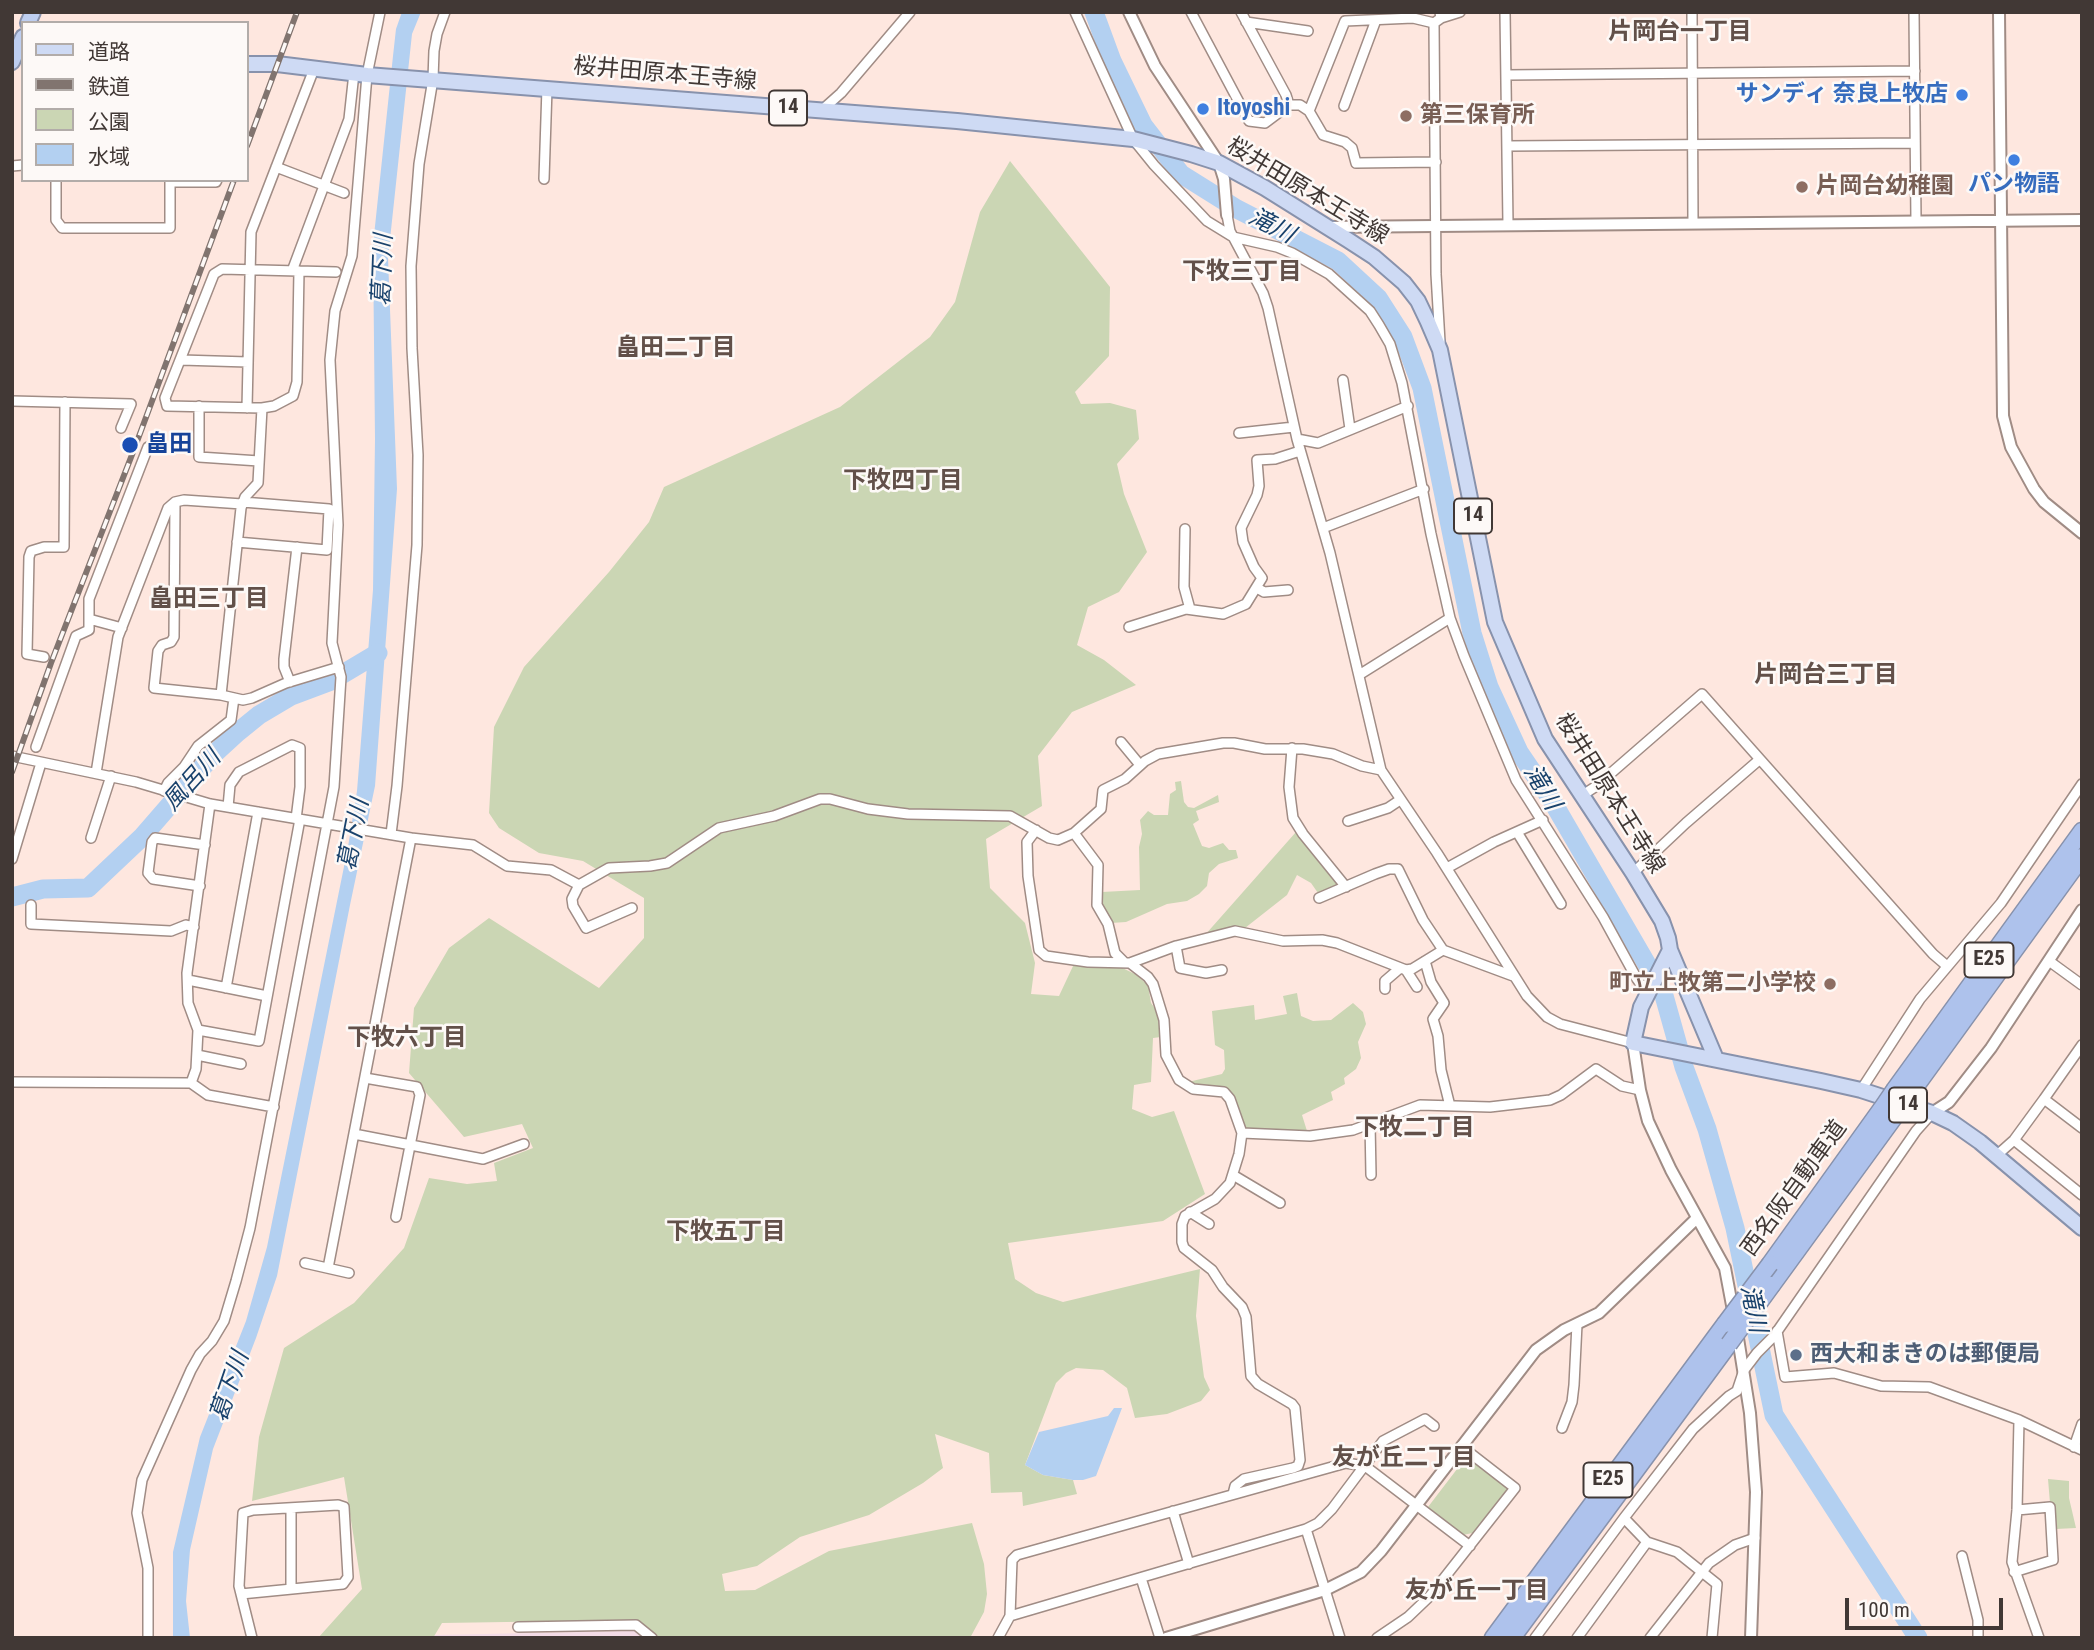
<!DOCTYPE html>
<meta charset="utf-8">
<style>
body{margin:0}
#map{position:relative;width:2094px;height:1650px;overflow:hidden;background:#fee7df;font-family:"Roboto Condensed","Noto Sans JP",sans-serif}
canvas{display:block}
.frame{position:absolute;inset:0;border:14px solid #413835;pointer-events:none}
.legend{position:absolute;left:21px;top:21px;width:228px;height:161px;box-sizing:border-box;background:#fdf9f7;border:2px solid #b2aca9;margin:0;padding:9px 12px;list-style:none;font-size:21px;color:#413835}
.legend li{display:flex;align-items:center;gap:14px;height:35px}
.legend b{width:35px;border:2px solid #b2aca9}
.scale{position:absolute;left:1845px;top:1598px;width:158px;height:32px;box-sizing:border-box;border:4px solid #413835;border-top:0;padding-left:9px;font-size:21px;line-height:24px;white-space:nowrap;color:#413835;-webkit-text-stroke:5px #fdf9f7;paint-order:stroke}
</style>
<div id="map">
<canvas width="2094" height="1650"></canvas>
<div class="frame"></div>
<ul class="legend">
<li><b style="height:9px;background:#cedaf4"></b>道路</li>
<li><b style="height:9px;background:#81746f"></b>鉄道</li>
<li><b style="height:19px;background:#cbd6b4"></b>公園</li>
<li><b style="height:19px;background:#b3d0f1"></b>水域</li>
</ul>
<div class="scale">100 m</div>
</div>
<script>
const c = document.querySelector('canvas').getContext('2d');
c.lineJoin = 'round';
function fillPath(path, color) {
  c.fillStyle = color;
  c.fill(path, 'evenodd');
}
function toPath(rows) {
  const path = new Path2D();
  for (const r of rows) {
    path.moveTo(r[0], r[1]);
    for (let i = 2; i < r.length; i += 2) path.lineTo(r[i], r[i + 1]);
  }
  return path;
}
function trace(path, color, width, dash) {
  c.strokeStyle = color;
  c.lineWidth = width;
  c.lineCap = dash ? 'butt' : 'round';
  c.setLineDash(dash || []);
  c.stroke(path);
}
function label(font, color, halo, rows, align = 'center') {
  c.font = font + ' "Roboto Condensed","Noto Sans JP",sans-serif';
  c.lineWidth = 5;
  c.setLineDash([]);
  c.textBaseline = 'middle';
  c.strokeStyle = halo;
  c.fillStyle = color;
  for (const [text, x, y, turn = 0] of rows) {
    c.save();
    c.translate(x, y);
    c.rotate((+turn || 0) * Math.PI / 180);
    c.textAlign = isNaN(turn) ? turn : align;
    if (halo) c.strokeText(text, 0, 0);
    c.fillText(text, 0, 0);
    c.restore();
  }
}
const education = toPath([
 [634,1631,644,1638,433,1638,434,1635]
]);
const green = toPath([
 [1010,161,1110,287,1109,356,1075,392,1081,404,1110,403,1136,410,1139,439,1117,464,1124,494,1147,552,1119,592,1088,607,1077,645,1104,660,1136,685,1072,712,1038,756,1042,806,986,839,990,888,1025,923,1035,963,1031,994,1059,996,1074,964,1118,966,1135,974,1148,985,1151,1003,1160,1015,1161,1037,1153,1038,1151,1082,1134,1085,1132,1109,1152,1117,1174,1111,1205,1194,1163,1221,1008,1243,1015,1279,1036,1293,1063,1302,1200,1269,1196,1316,1204,1377,1210,1390,1201,1401,1167,1414,1135,1418,1127,1388,1103,1370,1076,1368,1066,1373,1056,1383,1025,1465,1043,1475,1073,1480,1077,1494,1023,1506,1022,1492,991,1493,989,1453,935,1434,943,1468,923,1483,869,1515,800,1537,757,1566,722,1574,725,1591,755,1590,829,1551,972,1523,984,1564,987,1594,984,1612,970,1638,658,1638,635,1620,442,1623,433,1638,318,1638,362,1589,344,1477,252,1501,259,1437,284,1348,354,1303,404,1248,429,1178,467,1184,497,1181,494,1163,533,1148,522,1124,464,1137,409,1073,414,1008,449,948,489,918,599,988,644,938,644,898,583,861,539,853,499,828,489,813,494,727,524,667,609,572,649,522,664,487,840,407,930,337,955,302,980,212],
 [1181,781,1184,802,1188,807,1194,808,1218,795,1219,802,1196,811,1199,820,1193,824,1202,846,1209,848,1223,843,1229,850,1236,850,1238,858,1219,864,1209,873,1207,886,1199,894,1187,901,1167,904,1126,922,1111,923,1100,902,1102,892,1140,890,1139,847,1142,834,1140,820,1148,811,1154,815,1168,815,1170,794,1176,790,1175,782],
 [1296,832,1342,885,1318,893,1311,883,1297,875,1287,895,1245,928,1230,928,1205,935],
 [1297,993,1301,1016,1313,1021,1331,1020,1353,1003,1363,1012,1366,1024,1358,1042,1361,1058,1356,1069,1344,1078,1345,1084,1331,1092,1333,1100,1302,1115,1307,1131,1244,1130,1240,1111,1229,1091,1192,1086,1188,1082,1222,1074,1225,1069,1224,1050,1215,1045,1212,1011,1254,1005,1255,1020,1287,1014,1283,996],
 [1467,1456,1511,1489,1477,1532,1463,1535,1428,1507],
 [2048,1479,2069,1481,2069,1498,2076,1528,2056,1529,2054,1503,2050,1503]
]);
const water = toPath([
 [402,12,421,12,412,34,388,258,397,489,375,786,350,905,277,1276,256,1338,213,1449,190,1550,186,1601,190,1638,173,1638,173,1552,200,1437,246,1321,267,1247,348,847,357,791,373,590,375,439,373,245,393,56,396,29],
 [1114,1408,1122,1408,1096,1476,1083,1480,1073,1480,1043,1475,1025,1465,1039,1432,1108,1416]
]);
const river = toPath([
 [1094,12,1112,61,1143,125,1181,174,1237,209,1338,261,1378,298,1403,337,1422,388,1472,633,1489,687,1519,752,1551,799,1663,992,1684,1067,1707,1129,1735,1228,1774,1415,1918,1638],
 [12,897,43,889,88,888,142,837,214,754,238,732,259,715,291,696,331,681,378,653]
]);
const minor = toPath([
 [1075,12,1133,139,1154,165,1207,221,1233,237,1277,247,1292,253,1329,274,1370,311,1379,325,1390,344,1402,383,1431,534,1450,618,1464,656,1516,780,1603,917,1637,979,1647,993],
 [1191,12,1249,121,1265,123,1289,105],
 [1241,12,1286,95,1289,105,1300,105,1309,111,1323,135,1345,142,1352,148,1356,163,1436,162],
 [1505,12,1508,224],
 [1692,12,1693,223],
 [1914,12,1916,221],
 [1441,18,1460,12],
 [1246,22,1308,31],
 [1507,75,1915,71],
 [1344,106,1376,20],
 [822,110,841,93,910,12],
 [1309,111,1345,21,1413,18,1434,23],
 [1507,146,1915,143],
 [12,166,23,165],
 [276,167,344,193],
 [544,179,547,88],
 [56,180,56,220,62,228,170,228,170,180],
 [170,182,216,182,217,180],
 [1227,215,1230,231,1263,293,1268,308,1297,439,1330,553,1381,770,1437,853,1527,996,1547,1017,1560,1024,1633,1043],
 [292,271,349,119,354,73],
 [299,271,297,382,293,396,274,406,262,408,167,406,165,398,214,274,222,269,336,272],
 [1440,342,1436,274,1434,23,1441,18,1440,12],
 [181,360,248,362],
 [1343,380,1350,429],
 [12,401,131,404,121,428],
 [199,406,199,457,259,461],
 [247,408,251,232,314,69],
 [1239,433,1294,427],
 [1297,439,1318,443,1408,406],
 [175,502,174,637,171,642,162,645,158,651,154,688,221,695,243,700,252,698,286,683,339,667],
 [1323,528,1424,489],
 [1185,529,1184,587,1190,609],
 [237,542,327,550,329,509,243,502],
 [1257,588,1264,592,1288,590],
 [89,619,122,628],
 [1129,627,1186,609,1223,614,1246,604,1262,578,1254,567,1243,542,1241,528,1257,495,1259,486,1257,460,1275,459,1300,451],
 [44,657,27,654,29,557,31,551,44,547,64,547,65,402],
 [1359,675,1450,618],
 [290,682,284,667,284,659,297,547],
 [221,695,241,508,245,497,258,483,262,408],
 [1121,742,1140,765],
 [36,747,76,636,89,630,89,599,148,447],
 [1292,748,1289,787,1293,818,1303,834,1346,887],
 [12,756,136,782,210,804,411,838,473,845,507,866,551,870,579,885],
 [96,773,118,637,168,508,175,502,184,500,242,504],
 [164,791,168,783,184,767,198,746,231,720,234,698],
 [1581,796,1595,787,1702,694,1933,954,1947,966],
 [228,807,230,785,239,772,292,745,300,748,300,787,296,819],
 [1348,821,1388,808,1400,800],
 [1036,830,1027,842,1028,876,1039,950,1046,956,1088,962,1130,963,1176,946,1235,931,1283,941,1322,940,1337,943,1406,970,1412,969,1443,950],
 [1517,832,1561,904],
 [1074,833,1098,865,1097,905,1108,924,1115,953,1124,962],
 [391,834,397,786,417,545,418,455,412,348,411,266,419,164,433,79,434,51,437,34,445,12],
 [91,838,111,776],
 [12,859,41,763],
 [1447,868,1494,842,1543,820],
 [1633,873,1686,823,1759,760],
 [200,886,153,879,148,873,152,842,155,838,205,845],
 [1319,898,1375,874,1389,869,1398,869,1423,920,1443,950,1513,976],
 [31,905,31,924,171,931,186,925,194,927],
 [632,908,586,928,573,906,572,899,579,885,609,868,650,866,667,863,719,828,774,816,820,799,830,799,868,809,908,814,1010,816,1049,838,1058,840,1074,833,1101,809,1103,790,1125,779,1145,761,1158,754,1223,743,1234,743,1265,749,1303,749,1333,754,1362,766,1381,770],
 [1176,946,1180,968,1206,973,1222,970],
 [1425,961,1431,982,1444,1003,1433,1019,1438,1036,1441,1070,1450,1106],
 [2049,961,2082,985],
 [1130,963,1148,977,1153,984,1164,1020,1166,1055,1179,1080,1193,1089,1224,1092,1230,1099,1242,1133,1239,1154,1230,1183,1215,1199,1185,1216,1182,1224,1182,1242,1184,1248,1212,1270,1223,1287,1242,1307,1246,1317,1251,1376,1258,1384,1292,1404,1295,1408,1300,1460,1298,1466,1293,1468,1244,1479,1235,1486,1233,1494],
 [1406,970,1417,987],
 [188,980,267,996],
 [226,988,258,812],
 [1385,989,1385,981,1399,969],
 [198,1030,259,1041,300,819],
 [2082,1045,2044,1099,2082,1128],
 [197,1055,241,1064],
 [365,1078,417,1087,420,1095,396,1217],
 [12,1082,191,1083,208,1095,274,1107],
 [191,1083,196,1069,198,1030,188,1003,187,973,210,804],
 [1861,1090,1920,999,2001,903,2082,784],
 [1370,1123,1371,1175],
 [1242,1133,1310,1136,1353,1130,1420,1105,1490,1107,1550,1100,1561,1095,1596,1069,1622,1086,1640,1090],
 [354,1134,483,1159,524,1144],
 [2014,1140,2082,1195],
 [1996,1156,2014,1140,2044,1099],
 [1233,1175,1280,1203],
 [1190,1212,1209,1224],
 [305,1263,349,1273],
 [328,1268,411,838],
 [1777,1331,1785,1377,1834,1373,1881,1386,1929,1387,2019,1420,2082,1450],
 [2019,1420,2017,1510,2012,1562,2039,1638],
 [1562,1428,1572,1402,1574,1385,1577,1324],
 [2074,1447,2082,1424],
 [1173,1511,1189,1564],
 [1624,1518,1647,1542,1677,1552,1717,1584,1712,1638],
 [1306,1529,1340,1638],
 [1962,1556,1978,1620,1978,1638],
 [2014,1572,2053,1560,2050,1507,2017,1510],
 [1141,1578,1160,1638],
 [291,1589,291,1508],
 [241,1594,343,1584,348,1577,344,1507,338,1505,253,1510,243,1513,239,1586,252,1638],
 [1010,1616,1306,1529,1318,1523,1332,1509,1383,1441,1425,1419,1434,1426],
 [518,1627,636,1625,652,1638],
 [148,1638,148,1568,137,1513,142,1480,191,1370,200,1354,212,1341,224,1321,236,1281,250,1228,334,787,341,677,332,643,338,525,330,360,335,311,352,256,367,75,380,12],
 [998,1638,1010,1616,1012,1560,1017,1555,1346,1463,1365,1466,1470,1546],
 [1377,1638,1408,1617,1430,1596,1515,1488,1461,1446],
 [1535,1638,1624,1518,1693,1429,1729,1396,1737,1391,1744,1370,1757,1353,1774,1336,1916,1131,1932,1113],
 [1577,1638,1647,1542],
 [1650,1638,1709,1563,1735,1545,1755,1538]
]);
const tertiary = toPath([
 [1129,12,1155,66,1219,163,1224,179,1227,215],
 [1999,12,2003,416,2011,447,2034,489,2044,502,2082,533],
 [1327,227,2082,220],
 [1633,1043,1640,1090,1648,1121,1671,1170,1725,1268,1734,1316],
 [1932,1113,1949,1102,1991,1048,2082,910],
 [1737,1332,1750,1413,1756,1492,1751,1638],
 [1166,1638,1325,1590,1361,1572,1381,1551,1536,1350,1564,1330,1599,1313,1697,1218]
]);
const primary = toPath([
 [247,64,277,64,367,75,957,121,1133,139,1191,154,1219,163,1265,188,1348,240,1374,257,1404,283,1418,301,1428,322,1440,350,1495,622,1545,739,1633,873,1662,921,1668,938,1670,950,1641,1007,1633,1043,1821,1081,1861,1090,1932,1113,1953,1123,1980,1142,2082,1228],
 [1670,950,1716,1059]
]);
const trunk = toPath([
 [28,23,33,12],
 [12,62,23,37]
]);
const motorway = toPath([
 [1895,1089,2082,831],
 [1911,1093,2082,857],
 [1770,1264,1882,1108],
 [1772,1285,1898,1112],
 [1493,1638,1725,1324],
 [1512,1638,1729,1344]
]);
const rail = toPath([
 [247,146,297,12],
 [12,772,51,663,135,447,234,180]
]);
const motorwayBridge = toPath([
 [1882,1108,1895,1089],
 [1898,1112,1911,1093],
 [1725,1324,1770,1264],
 [1729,1344,1772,1285]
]);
const markers = [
 [1962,95,7,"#3f7fe0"],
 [1203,109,7,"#3f7fe0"],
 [1406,116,7,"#8d6e63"],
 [2014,160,7,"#3f7fe0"],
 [1802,187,7,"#8d6e63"],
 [130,445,9,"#1a4fb4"],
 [1830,984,7,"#8d6e63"],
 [1796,1355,7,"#5c6f8a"]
];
const shields = [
 [788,108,38],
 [1473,516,38],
 [1989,960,49],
 [1908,1105,38],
 [1608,1480,49]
];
const shieldNames = [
 ["14",788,108],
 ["14",1473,516],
 ["E25",1989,960],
 ["14",1908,1105],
 ["E25",1608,1480]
];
const streetNames = [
 ["桜井田原本王寺線",665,75,5],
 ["桜井田原本王寺線",1307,192,31],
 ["桜井田原本王寺線",1609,794,58],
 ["西名阪自動車道",1795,1189,-54]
];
const shopNames = [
 ["サンディ 奈良上牧店",1948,95],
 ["Itoyoshi",1217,109,"left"],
 ["パン物語",2014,185,"center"]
];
const educationNames = [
 ["第三保育所",1420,116],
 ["片岡台幼稚園",1816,187],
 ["町立上牧第二小学校",1816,984,"right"]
];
const transitNames = [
 ["畠田",146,445]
];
const serviceNames = [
 ["西大和まきのは郵便局",1810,1355]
];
const neighbourhoodNames = [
 ["片岡台一丁目",1680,33],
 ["下牧三丁目",1242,273],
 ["畠田二丁目",676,349],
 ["下牧四丁目",903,482],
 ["畠田三丁目",209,600],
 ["片岡台三丁目",1826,676],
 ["下牧六丁目",407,1039],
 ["下牧二丁目",1415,1129],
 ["下牧五丁目",726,1233],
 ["友が丘二丁目",1404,1459],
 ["友が丘一丁目",1477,1592]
];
const waterNames = [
 ["滝川",1271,227,27],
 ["葛下川",384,270,-88],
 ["風呂川",193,781,-48],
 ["滝川",1541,788,59],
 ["葛下川",355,835,-79],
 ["滝川",1752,1309,78],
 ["葛下川",231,1387,-71]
];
fillPath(education, '#f3dbe6');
fillPath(green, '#cbd6b4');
fillPath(water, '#b3d0f1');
trace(river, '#b3d0f1', 19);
trace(minor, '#a08c85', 12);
trace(tertiary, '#a08c85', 14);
trace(primary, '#8892ac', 18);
trace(trunk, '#8892ac', 18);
trace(motorway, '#8892ac', 19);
trace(minor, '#fff', 9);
trace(tertiary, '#fff', 10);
trace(primary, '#cedaf4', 14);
trace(trunk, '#becef0', 14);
trace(motorway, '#aec2ec', 16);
trace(rail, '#81746f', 6);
trace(rail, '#fdf9f7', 3.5, [10]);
trace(motorwayBridge, '#8892ac', 19, []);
trace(motorwayBridge, '#aec2ec', 16);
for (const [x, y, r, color] of markers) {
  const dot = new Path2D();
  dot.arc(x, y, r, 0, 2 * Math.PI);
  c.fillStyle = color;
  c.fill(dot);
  trace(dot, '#fdf9f7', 2.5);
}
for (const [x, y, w] of shields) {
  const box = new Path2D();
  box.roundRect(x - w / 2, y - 17.5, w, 35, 5);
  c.fillStyle = '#fdf9f7';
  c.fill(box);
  trace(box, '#413835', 2);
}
label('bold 21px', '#413835', null, shieldNames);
label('23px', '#413835', '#fdf9f7', streetNames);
label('bold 23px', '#366cbe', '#fdf9f7', shopNames, 'right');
label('bold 23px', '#785e54', '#fdf9f7', educationNames, 'left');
label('bold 23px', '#164399', '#fdf9f7', transitNames, 'left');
label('bold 23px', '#4e5e75', '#fdf9f7', serviceNames, 'left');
label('bold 24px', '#625049', '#fdf9f7', neighbourhoodNames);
label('italic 24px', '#19426c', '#fdf9f7', waterNames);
</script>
